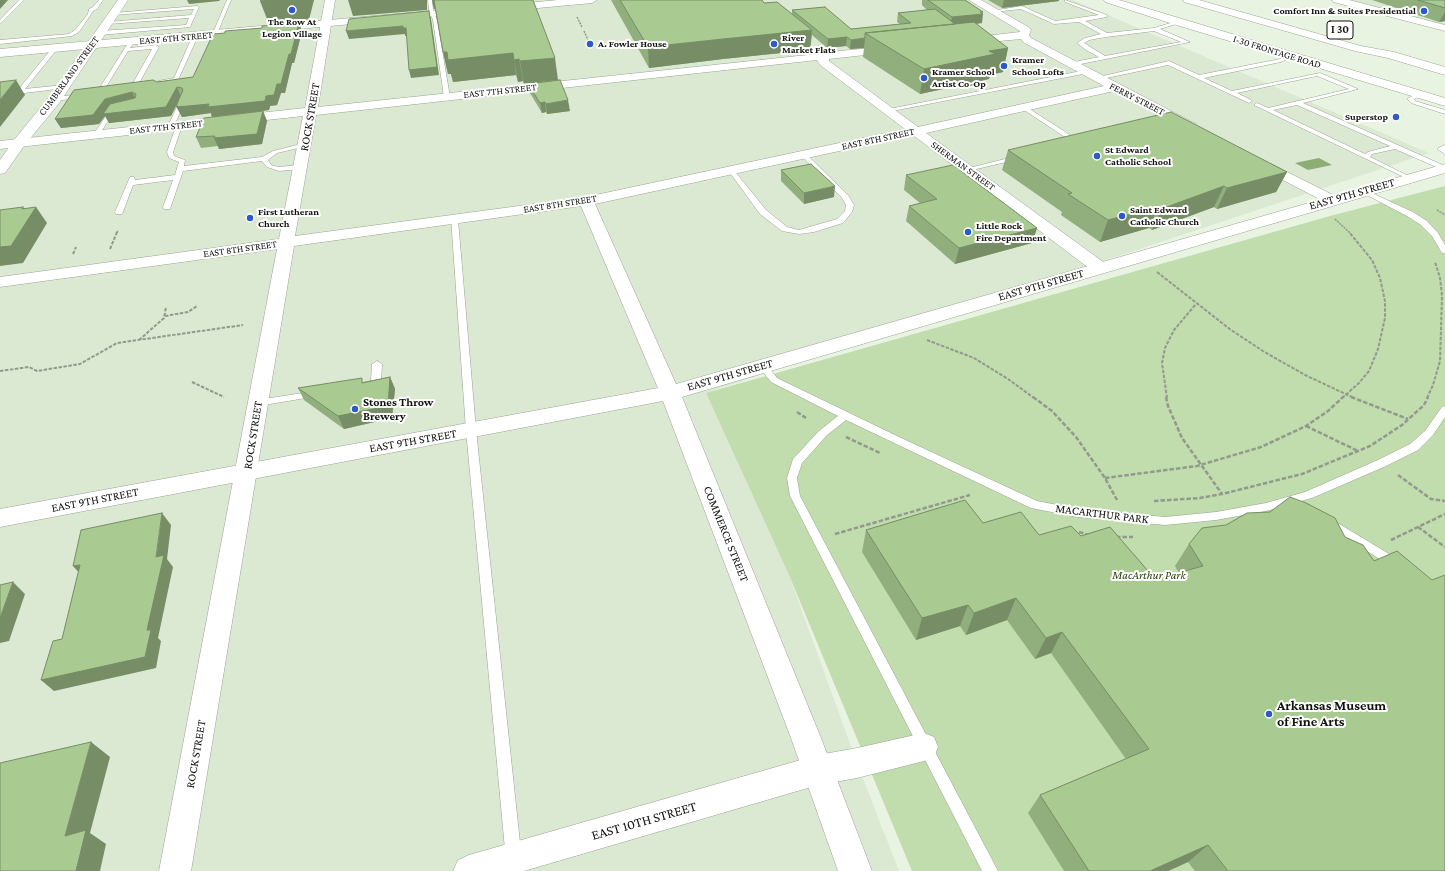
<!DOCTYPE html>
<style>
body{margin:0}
canvas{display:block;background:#e9f3e2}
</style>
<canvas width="1445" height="871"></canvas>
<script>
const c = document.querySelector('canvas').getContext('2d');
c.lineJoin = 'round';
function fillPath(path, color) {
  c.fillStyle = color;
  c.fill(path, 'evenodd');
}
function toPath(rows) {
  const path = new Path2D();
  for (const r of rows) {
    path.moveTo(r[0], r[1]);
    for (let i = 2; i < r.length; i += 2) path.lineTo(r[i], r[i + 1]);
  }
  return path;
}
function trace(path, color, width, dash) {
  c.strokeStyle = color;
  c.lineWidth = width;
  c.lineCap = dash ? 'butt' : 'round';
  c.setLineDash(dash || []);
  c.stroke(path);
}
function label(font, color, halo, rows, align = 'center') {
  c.font = font + ' "Crimson Pro",serif';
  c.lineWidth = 4;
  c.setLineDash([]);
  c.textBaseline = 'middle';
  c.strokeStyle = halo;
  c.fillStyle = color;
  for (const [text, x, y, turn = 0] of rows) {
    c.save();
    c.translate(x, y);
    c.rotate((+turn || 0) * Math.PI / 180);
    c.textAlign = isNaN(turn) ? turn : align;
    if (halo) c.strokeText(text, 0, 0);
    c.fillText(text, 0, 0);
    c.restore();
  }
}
const built = toPath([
 [0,0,1073,0,1429,153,706,393,789,575,857,763,899,871,0,871],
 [1349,0,1445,0,1445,25]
]);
const green = toPath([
 [1445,186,1445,871,912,871,789,575,706,393,1330,216]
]);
const water = toPath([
 [1319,158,1332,165,1308,170,1295,163]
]);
const pathFar2 = toPath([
 [577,17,582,27],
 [584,31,588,40],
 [1437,210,1445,215],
 [1335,219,1350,233],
 [117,233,118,230]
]);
const pathFar1 = toPath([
 [110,249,117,232],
 [73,254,76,247],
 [1157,272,1231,330,1263,351,1305,375,1354,398],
 [165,316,188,312,197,306],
 [139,340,164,318,166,307],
 [927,340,974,358,1008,379,1034,398],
 [0,371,29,367,37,371,80,364,117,343,243,325],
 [192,382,224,397],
 [1167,398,1162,363,1165,348,1174,330,1196,304],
 [1342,398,1359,383,1369,371,1378,349,1385,318,1385,301,1380,278,1372,260,1349,232],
 [1427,398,1433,385,1440,361,1442,296,1440,278,1435,262]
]);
const path = toPath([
 [1033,397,1052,411,1076,437,1105,478,1117,500],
 [1166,397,1168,406,1182,438,1222,494],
 [1351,397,1408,419],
 [797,412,806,418],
 [1306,426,1358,451],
 [846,437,880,453],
 [1398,475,1431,499,1445,501],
 [1105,478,1197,466,1261,447,1306,426,1328,411,1343,397],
 [1154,501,1200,498,1222,494,1302,474,1370,446,1402,425,1424,405,1428,397],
 [1418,527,1445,547],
 [1079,532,1089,535],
 [835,534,970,495],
 [1116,537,1133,537],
 [1391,540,1445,514]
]);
const lane = toPath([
 [19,0,24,0,0,24,0,20,19,0],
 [99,0,103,0,97,9,93,11,79,32,72,36,0,44,0,40,69,34,75,30,88,14,89,9,93,7,99,0],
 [227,0,231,0,217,34,212,35,227,0],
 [428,0,432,0,433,10,437,20,450,97,447,99,444,97,433,20,429,10,428,0],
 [1065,0,1107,15,1107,17,1085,21,1107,33,1154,28,1177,21,1179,23,1160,29,1190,42,1071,66,1068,64,1069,63,1099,57,1086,50,1077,43,1085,38,1101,34,1079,22,1054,24,1021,9,993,12,991,11,1022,6,1055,21,1099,15,1065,2,1065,0],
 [1154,31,1181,42,1105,56,1084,43,1089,40,1106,37,1154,31],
 [197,6,199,7,190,27,100,35,97,33,100,31,186,25,189,18,108,24,106,23,108,22,191,15,194,9,112,15,114,13,197,6],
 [193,35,198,36,178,80,158,83,158,81,174,78,193,35],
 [130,40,135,41,130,48,156,45,159,47,138,85,135,87,132,85,152,49,128,51,106,87,114,87,114,89,100,90,99,89,130,40],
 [53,47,58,48,25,89,63,85,66,87,65,88,0,96,0,92,18,90,53,47],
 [1289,55,1294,56,1281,62,1204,78,1232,91,1320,73,1358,89,1303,103,1445,166,1445,170,1441,169,1395,149,1372,154,1370,157,1413,178,1408,179,1254,105,1257,103,1268,108,1349,89,1317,76,1237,93,1251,100,1252,101,1249,103,1168,65,1097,80,1094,78,1169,61,1199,75,1280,59,1289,55],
 [1297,105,1390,146,1368,152,1365,154,1273,110,1297,105],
 [1086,70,1089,72,1088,73,887,112,884,110,1086,70],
 [1418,93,1423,94,1414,99,1415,101,1445,110,1445,114,1411,103,1407,99,1418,93],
 [83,94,85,95,85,97,55,101,52,99,55,97,83,94],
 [181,98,186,99,174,126,169,127,168,126,181,98],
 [1021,106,1025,106,1070,135,1069,142,1065,142,1065,137,1021,108,1021,106],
 [116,108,118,109,118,111,114,112,99,135,95,135,94,134,110,110,116,108],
 [179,124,182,126,173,152,174,156,185,160,184,166,262,157,273,151,305,143,307,144,307,146,277,153,268,160,271,165,279,167,300,165,303,167,300,169,279,171,267,167,262,161,183,171,170,209,164,209,163,207,173,180,133,185,123,212,122,214,116,214,115,212,130,177,134,177,135,180,175,175,179,162,169,158,167,152,176,126,179,124],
 [1445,145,1445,154,1437,149,1438,148,1445,145],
 [802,154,806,154,848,195,854,205,852,212,843,223,814,232,799,234,782,231,760,214,728,170,733,169,766,210,787,227,799,230,837,219,845,211,846,205,842,198,802,156,802,154],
 [1017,156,1019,157,1019,159,968,171,965,169,1017,156],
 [1363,189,1413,212,1427,221,1438,233,1445,245,1445,253,1442,253,1432,236,1421,225,1407,216,1361,192,1359,191,1363,189],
 [451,218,454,218,458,220,476,430,523,871,507,871,466,430,451,218],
 [377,361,382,364,381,384,376,387,363,387,361,385,363,383,371,381,372,364,377,361],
 [763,363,766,364,777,378,899,437,1037,501,1078,509,1165,517,1216,512,1266,503,1305,492,1378,460,1410,444,1425,431,1442,407,1445,406,1445,417,1433,435,1418,450,1386,466,1312,498,1266,511,1216,520,1165,525,1078,517,1031,508,846,420,827,435,802,463,797,478,800,496,998,871,982,871,790,496,787,478,793,459,819,431,838,416,771,382,758,366,763,363],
 [315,391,318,392,320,394,318,396,258,406,253,403,258,400,315,391],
 [1331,519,1399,560,1401,563,1399,566,1395,568,1391,566,1327,526,1325,523,1327,520,1331,519]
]);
const street = toPath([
 [325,0,335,0,318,107,817,54,813,49,819,46,823,47,829,52,892,46,896,47,898,49,896,51,892,52,829,59,829,61,918,127,1104,86,1023,42,1021,39,967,44,963,43,962,41,967,38,1020,32,1020,31,969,0,981,0,1030,28,1031,30,1029,35,1031,38,1196,124,1198,127,1196,130,1191,131,1186,130,1114,91,926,133,1106,264,1108,268,1106,272,1100,273,1094,272,913,135,595,204,680,393,677,398,670,400,663,398,660,393,581,206,294,246,191,871,159,871,277,249,0,287,0,277,279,239,303,116,0,149,0,141,305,108,325,0],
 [817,60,820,65,905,129,586,197,295,236,316,115,817,60],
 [1259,158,1337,197,1339,200,1337,203,1332,204,1327,203,1254,165,1252,162,1254,159,1259,158],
 [924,733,934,737,938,747,934,757,924,761,857,778,818,785,524,871,453,871,458,860,469,855,818,755,857,748,924,733]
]);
const secondary = toPath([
 [558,0,597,0,592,3,505,11,500,8,505,5,558,0],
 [1104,0,1119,0,1445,98,1445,106,1173,24,1105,2,1104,0],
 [1332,0,1349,0,1445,25,1445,31,1333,2,1332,0],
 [465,8,470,11,469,13,0,57,0,49,465,8],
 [1445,164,1445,173,682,397,821,738,872,871,838,871,791,738,663,401,0,527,0,509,669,386,1445,164]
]);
const primary = toPath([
 [118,0,128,0,60,102,24,146,5,173,0,174,0,160,14,140,50,96,118,0]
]);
const highway = toPath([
 [1183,0,1199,0,1361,46,1394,52,1445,67,1445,75,1388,58,1355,51,1184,2,1183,0]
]);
const wall = toPath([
 [432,0,558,80,524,84,523,81,518,82,516,75,453,82,451,74,448,74,443,52,435,9,434,9],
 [611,0,762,0,764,3,792,14,792,10,851,29,900,24,897,22,898,13,927,10,922,5,922,0,965,0,982,13,982,23,976,24,1008,48,1003,72,990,75,989,79,920,94,863,57,864,48,850,49,846,46,827,48,812,35,810,50,723,59,649,68],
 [988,0,1059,0,1059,1,1002,8],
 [1372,0,1445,0,1445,21,1439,22],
 [299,23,302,31,294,63,292,63,285,93,281,93,277,105,270,106,269,110,212,117,211,113,182,117,176,106,171,116,109,123,105,116,99,124,61,128,55,119,157,82,193,77,225,33],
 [528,84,570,111,547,114,546,112,542,113,530,93],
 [263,111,267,121,262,144,219,149,218,146,201,148,196,137],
 [1008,150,1287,172,1276,192,1217,209,1214,207,1152,230,1149,228,1100,242,1061,215,1062,212,1002,170],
 [781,170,834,197,804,204,781,181],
 [906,175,1037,228,1032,243,955,264,906,221,909,206,920,203,904,190],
 [390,377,395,389,392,418,344,429,304,400,298,388,363,382],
 [983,523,1039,535,1081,536,1155,579,1179,573,1175,566,1189,544,1445,871,1195,871,1188,862,1168,871,1064,871,1028,813,1040,795,1126,759,1051,653,1035,659,1007,620,966,635,960,626,916,640,862,552,866,530]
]);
const shadedWall = toPath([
 [0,0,8,0,0,9],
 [187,0,220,0,219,1,189,4],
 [274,0,314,0,309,20,269,24,260,1],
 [348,0,427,0,427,10,353,16],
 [432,0,528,0,529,1,434,9],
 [1004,0,1059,0,1059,1,1002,8],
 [429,11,431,19,439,75,411,78,409,70],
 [983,12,982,14,983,14,982,23,950,26,952,17],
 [1445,12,1445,21,1439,22],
 [299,23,302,31,294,63,292,63,285,93,281,93,277,105,270,106,269,110,212,117,211,113,182,117,176,106,171,116,109,123,105,116,99,124,61,128,55,119,105,99,132,92,137,102,177,87,181,97,266,96,277,84,289,54],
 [403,26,406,28,408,36,405,36,405,34,349,39,346,31],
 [812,30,810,50,723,59,649,68,648,47,723,39],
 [847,37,846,46,827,48,828,39],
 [865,38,864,48,850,49,851,40],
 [1008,48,1003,72,990,75,989,79,920,94,924,69,989,51],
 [443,52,447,52,513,53,516,75,453,82,451,74,448,74],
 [555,58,558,80,524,84,520,61],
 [519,59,523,81,518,82,514,60],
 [16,80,25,95,0,127,0,100],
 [568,100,570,111,547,114,546,104],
 [545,102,546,112,542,113,540,103],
 [263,111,267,121,262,144,219,149,214,138],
 [1287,172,1276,192,1217,209,1227,188],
 [835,186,834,197,804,204,804,193],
 [1224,186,1214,207,1152,230,1161,209],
 [23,207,29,217,36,207,47,223,23,263,0,266,0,247],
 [1158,207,1149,228,1100,242,1108,220],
 [1037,228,1032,243,955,264,959,248],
 [390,377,395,389,392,418,344,429,338,416],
 [162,513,171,525,167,559,173,567,158,638,161,641,156,668,54,691,41,680,147,630],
 [80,565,84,578,73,566],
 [13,582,25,594,9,641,0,643,0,618],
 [1016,598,1007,620,966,635,974,613],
 [968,605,960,626,916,640,922,618],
 [1062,632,1051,653,1035,659,1046,638],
 [91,742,110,757,90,833,106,844,100,871,76,871,65,836],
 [1208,845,1188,862,1168,871,1150,871]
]);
const building = toPath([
 [261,0,274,0,260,1,261,0],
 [434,0,533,0,555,58,520,61,519,59,514,60,513,53,448,60,447,52,443,52,434,0],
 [620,0,762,0,764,3,777,2,812,30,723,39,648,47,620,0],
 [928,0,965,0,983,12,980,12,983,14,952,17,928,0],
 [1418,0,1445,0,1445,8,1418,0],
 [825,7,851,29,911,23,898,13,935,9,955,24,865,33,865,38,851,40,847,37,828,39,792,10,825,7],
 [429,11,437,67,409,70,406,28,403,28,403,26,346,31,349,19,429,11],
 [974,22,1008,48,989,51,995,54,924,69,865,33,974,22],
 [299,23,291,54,289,54,281,84,277,84,274,95,266,96,265,101,208,107,209,104,177,107,178,106,176,106,183,90,182,88,177,87,166,107,103,114,110,104,135,98,136,94,132,92,105,99,93,115,55,119,74,90,153,80,157,82,193,77,213,34,225,33,225,31,262,28,262,26,299,23],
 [16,80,0,100,0,82,16,80],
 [560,80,568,100,546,104,545,102,540,103,528,84,560,80],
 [263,111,257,134,214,138,215,136,196,137,204,118,263,111],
 [1171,112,1287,172,1227,188,1224,186,1161,209,1158,207,1108,220,1068,194,1072,193,1008,150,1171,112],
 [811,164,835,186,804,193,781,170,811,164],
 [953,165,1037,228,959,248,909,206,937,199,906,175,953,165],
 [23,207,22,209,36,207,11,246,0,247,0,210,23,207],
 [390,377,388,406,338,416,298,388,362,378,362,383,390,377],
 [1290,497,1306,503,1335,518,1345,537,1363,545,1374,561,1397,551,1432,580,1445,575,1445,871,1228,871,1208,845,1150,871,1089,871,1040,795,1149,749,1062,632,1046,638,1016,598,974,613,968,605,922,618,866,530,965,500,983,523,1021,512,1039,535,1071,526,1081,536,1110,527,1155,579,1203,566,1189,544,1202,528,1226,525,1247,513,1270,512,1290,497],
 [162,513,156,557,164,555,147,630,151,630,145,657,41,680,53,641,62,639,80,565,73,566,81,530,162,513],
 [13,582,0,618,0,585,13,582],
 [91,742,65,836,86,830,76,871,0,871,0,763,91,742]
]);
const markers = [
 [292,10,4,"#2d5ac9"],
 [1424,11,4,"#2d5ac9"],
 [590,44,4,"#2d5ac9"],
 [774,44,4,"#2d5ac9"],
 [1004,66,4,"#2d5ac9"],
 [924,78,4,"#2d5ac9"],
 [1396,117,4,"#2d5ac9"],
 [1097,156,4,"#2d5ac9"],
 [1122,216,4,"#2d5ac9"],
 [250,218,4,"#2d5ac9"],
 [968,232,4,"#2d5ac9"],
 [355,409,4,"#2d5ac9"],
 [1269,714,4,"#2d5ac9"]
];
const farPoinames = [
 ["Comfort Inn & Suites Presidential",1416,11,"right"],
 ["The Row At",292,22,"center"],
 ["Legion Village",292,34,"center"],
 ["River",782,38],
 ["Market Flats",782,50],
 ["A. Fowler House",598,44],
 ["Kramer",1012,60],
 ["School Lofts",1012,72],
 ["Kramer School",932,72],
 ["Artist Co-Op",932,84],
 ["Superstop",1388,117,"right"],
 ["St Edward",1105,150],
 ["Catholic School",1105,162],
 ["Saint Edward",1130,210],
 ["Catholic Church",1130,222],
 ["First Lutheran",258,212],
 ["Church",258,224],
 ["Little Rock",976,226],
 ["Fire Department",976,238]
];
const farStreetnames = [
 ["EAST 6TH STREET",176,38,-5],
 ["I-30 FRONTAGE ROAD",1277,52,17],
 ["CUMBERLAND STREET",69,76,-54],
 ["EAST 7TH STREET",500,91,-6],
 ["FERRY STREET",1137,99,27],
 ["EAST 7TH STREET",166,127,-6],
 ["EAST 8TH STREET",878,139,-12],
 ["SHERMAN STREET",963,166,36],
 ["EAST 8TH STREET",560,204,-9],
 ["EAST 8TH STREET",240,249,-8]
];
const shields = [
 [1340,30,26]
];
const shieldNames = [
 ["I 30",1340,30]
];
const streetNames = [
 ["ROCK STREET",310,117,-80],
 ["EAST 9TH STREET",1352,194,-16],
 ["EAST 9TH STREET",1041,285,-16],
 ["EAST 9TH STREET",730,375,-16],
 ["ROCK STREET",253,435,-81],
 ["EAST 9TH STREET",413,441,-10],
 ["EAST 9TH STREET",95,500,-11],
 ["MACARTHUR PARK",1102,514,7],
 ["COMMERCE STREET",726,534,68],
 ["ROCK STREET",196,754,-80]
];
const poiNames = [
 ["Stones Throw",363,402],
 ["Brewery",363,416]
];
const parkNames = [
 ["MacArthur Park",1149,575]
];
const nearPoinames = [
 ["Arkansas Museum",1277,706],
 ["of Fine Arts",1277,722]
];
const nearStreetnames = [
 ["EAST 10TH STREET",644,821,-16]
];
fillPath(built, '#dce9d2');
fillPath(green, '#c1dcad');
fillPath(water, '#8dad75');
trace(lane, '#9aa394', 1);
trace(street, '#9aa394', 1);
trace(secondary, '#9aa394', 1);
trace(primary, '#9aa394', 1);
trace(highway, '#9aa394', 1);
trace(pathFar2, '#92998d', 1.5, [2, 1]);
trace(pathFar1, '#92998d', 2, [3.5, 1.5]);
trace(path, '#92998d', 2.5, [4.5, 2]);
fillPath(lane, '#fff');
fillPath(street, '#fff');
fillPath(secondary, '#fff');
fillPath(primary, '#fff');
fillPath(highway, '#fff');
fillPath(wall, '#91ae7d');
fillPath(shadedWall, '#768d66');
fillPath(building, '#a9ca91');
trace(building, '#768d66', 1);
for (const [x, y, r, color] of markers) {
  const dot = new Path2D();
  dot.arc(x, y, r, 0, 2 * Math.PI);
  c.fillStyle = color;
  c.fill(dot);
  trace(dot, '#fff', 1.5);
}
label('bold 10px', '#10130e', '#fff', farPoinames, 'left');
label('10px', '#10130e', '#fff', farStreetnames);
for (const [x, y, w] of shields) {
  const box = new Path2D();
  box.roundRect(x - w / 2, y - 9, w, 18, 3);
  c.fillStyle = '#fff';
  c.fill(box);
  trace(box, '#10130e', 1);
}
label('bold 11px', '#10130e', null, shieldNames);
label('12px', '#10130e', '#fff', streetNames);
label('bold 12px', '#10130e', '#fff', poiNames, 'left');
label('italic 12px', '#284507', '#fff', parkNames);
label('bold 14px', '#10130e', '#fff', nearPoinames, 'left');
label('14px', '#10130e', '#fff', nearStreetnames);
</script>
